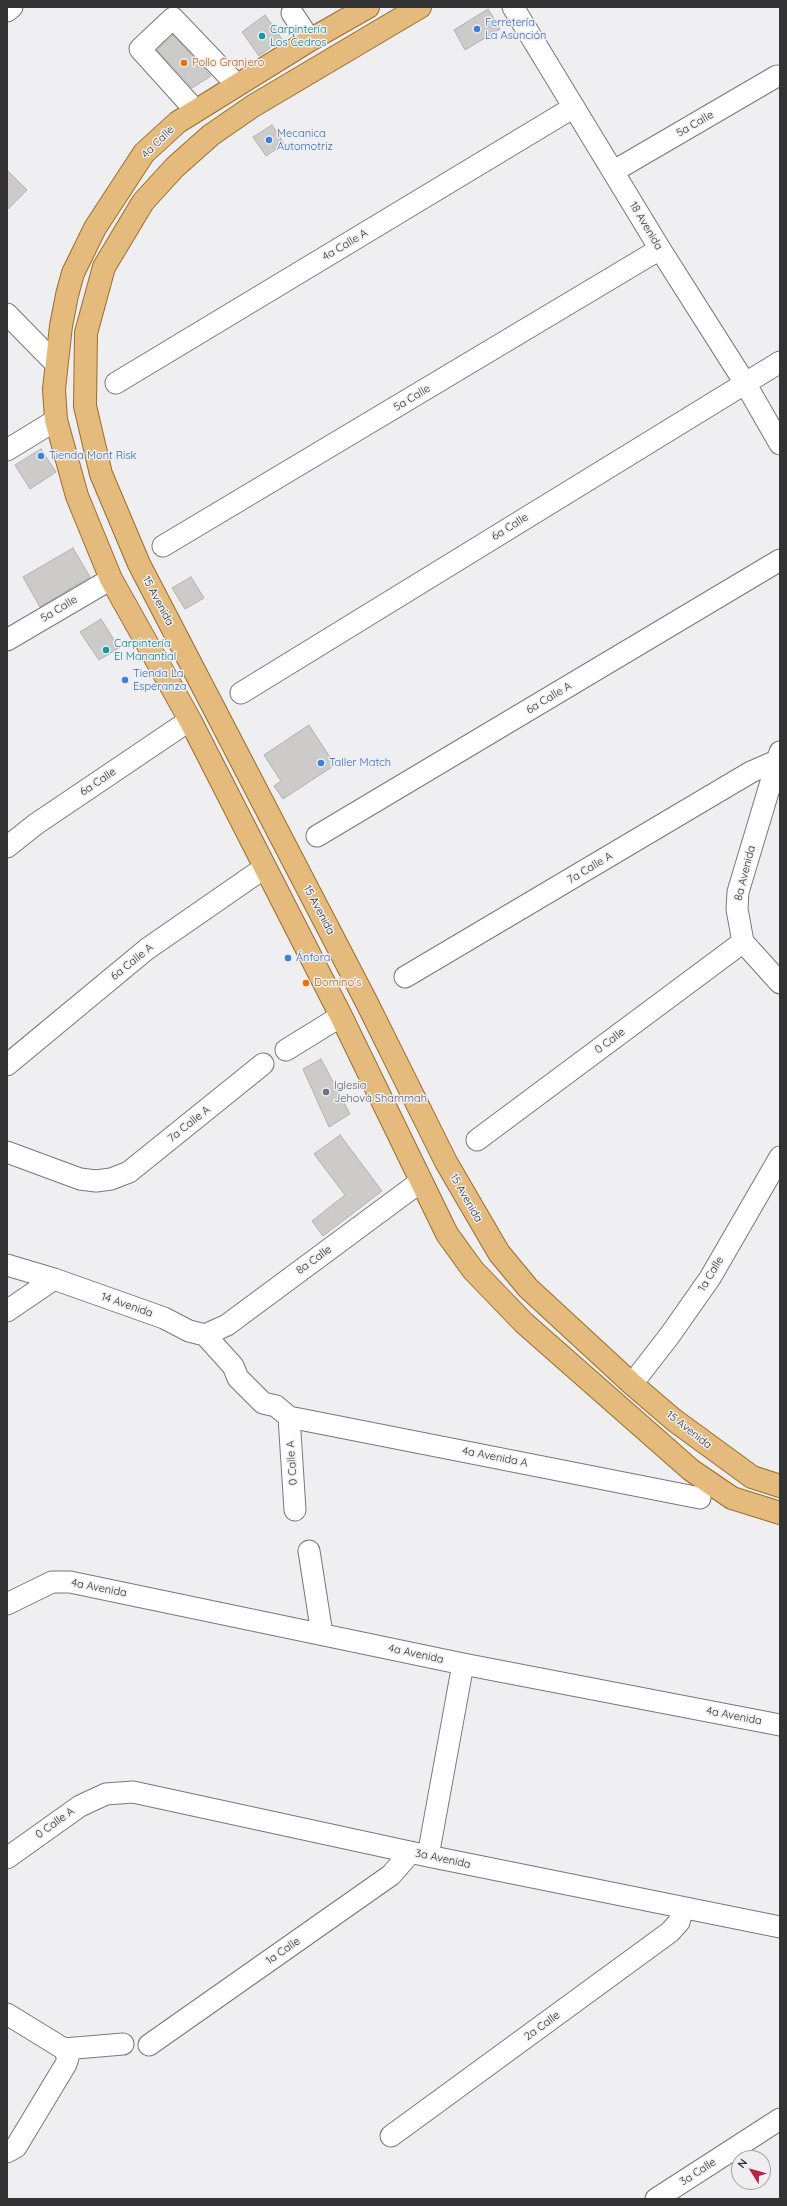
<!DOCTYPE html>
<meta charset="utf-8">
<style>
body{margin:0}
#map{position:relative;width:787px;height:2206px;overflow:hidden;background:#efeff1;font-family:Quicksand,sans-serif}
canvas{display:block}
.frame{position:absolute;inset:0;border:8px solid #333334;pointer-events:none}
.north{position:absolute;left:731px;top:2150px;width:40px;height:40px;box-sizing:border-box;background:#efeff1;border:1px solid #a4a4a5;border-radius:50%;rotate:307deg;font-size:11px;font-weight:700;line-height:16px;text-align:center;color:#333334}
.north::after{content:'';display:block;margin:auto;width:14px;height:18px;background:#b72545;clip-path:polygon(50% 0,100% 100%,50% 72%,0 100%)}
</style>
<div id="map">
<canvas width="787" height="2206"></canvas>
<div class="frame"></div>
<div class="north">N</div>
</div>
<script>
const c = document.querySelector('canvas').getContext('2d');
c.lineJoin = 'round';
function fillPath(path, color) {
  c.fillStyle = color;
  c.fill(path, 'evenodd');
}
function toPath(rows) {
  const path = new Path2D();
  for (const r of rows) {
    path.moveTo(r[0], r[1]);
    for (let i = 2; i < r.length; i += 2) path.lineTo(r[i], r[i + 1]);
  }
  return path;
}
function trace(path, color, width, dash) {
  c.strokeStyle = color;
  c.lineWidth = width;
  c.lineCap = dash ? 'butt' : 'round';
  c.setLineDash(dash || []);
  c.stroke(path);
}
function label(font, color, halo, rows, align = 'center') {
  c.font = font + ' Quicksand,sans-serif';
  c.lineWidth = 3;
  c.setLineDash([]);
  c.textBaseline = 'middle';
  c.strokeStyle = halo;
  c.fillStyle = color;
  for (const [text, x, y, turn = 0] of rows) {
    c.save();
    c.translate(x, y);
    c.rotate((+turn || 0) * Math.PI / 180);
    c.textAlign = isNaN(turn) ? turn : align;
    if (halo) c.strokeText(text, 0, 0);
    c.fillText(text, 0, 0);
    c.restore();
  }
}
const building = toPath([
 [488,9,500,29,465,50,454,30,488,9],
 [265,15,282,39,259,56,242,32,265,15],
 [173,35,211,76,192,88,157,50,173,35],
 [272,125,284,144,266,156,253,137,272,125],
 [7,170,27,190,7,210,7,170],
 [41,449,56,472,30,489,15,465,41,449],
 [73,548,90,577,40,607,23,577,73,548],
 [191,577,204,598,185,609,172,588,191,577],
 [101,619,119,648,99,660,80,632,101,619],
 [309,725,335,765,283,799,274,786,281,781,264,755,309,725],
 [321,1059,350,1114,329,1127,303,1069,321,1059],
 [340,1135,382,1191,323,1236,312,1221,345,1195,314,1154,340,1135]
]);
const minor = toPath([
 [513,7,660,249,745,383,780,444],
 [7,11,12,7],
 [292,13,310,40],
 [196,111,140,49,173,18,237,85],
 [614,171,777,76],
 [7,314,56,364],
 [116,383,574,107],
 [7,450,56,420],
 [163,546,660,249],
 [7,640,111,579],
 [241,693,780,362],
 [780,752,738,892,737,909,743,942,780,983],
 [317,836,780,560],
 [7,847,36,824,190,720],
 [405,977,751,772,776,761],
 [286,1050,341,1016],
 [7,1065,147,949,264,868],
 [477,1140,743,942],
 [7,1152,80,1179,96,1181,111,1179,129,1172,263,1064],
 [7,1265,54,1279,164,1318,189,1331,205,1335,233,1366,238,1378,263,1403,276,1406,289,1417,700,1498],
 [7,1311,54,1279],
 [205,1335,227,1325,420,1182],
 [632,1384,670,1335,710,1278,780,1157],
 [289,1417,295,1510],
 [309,1551,322,1634],
 [7,1604,52,1582,70,1582,463,1664,780,1725],
 [428,1856,463,1664],
 [7,1858,80,1806,106,1794,133,1792,428,1856,780,1927],
 [7,2014,64,2049],
 [149,2045,391,1875,411,1852],
 [64,2049,123,2044],
 [391,2136,670,1932,679,1922,683,1908],
 [7,2152,16,2147,66,2064,68,2058,64,2049],
 [656,2199,780,2119]
]);
const major = toPath([
 [368,7,310,40,178,122,144,153,95,228,73,273,67,295,61,326,54,389,56,420,77,496,111,579,190,720,341,1016,447,1234,473,1270,524,1323,691,1470,732,1498,780,1513],
 [420,7,253,106,211,135,175,167,143,202,104,267,86,333,85,406,101,474,139,564,366,1001,446,1162,499,1253,528,1288,632,1384,674,1420,752,1477,780,1486]
]);
const markers = [
 [477,29,4,"#3f7fe0"],
 [262,36,4,"#0f9aa8"],
 [184,63,4,"#e8710a"],
 [269,140,4,"#3f7fe0"],
 [41,456,4,"#3f7fe0"],
 [106,650,4,"#0f9aa8"],
 [125,680,4,"#3f7fe0"],
 [321,763,4,"#3f7fe0"],
 [288,958,4,"#3f7fe0"],
 [306,983,4,"#e8710a"],
 [326,1092,4,"#6b7280"]
];
const shopNames = [
 ["Ferretería",485,23],
 ["La Asunción",485,36],
 ["Mecanica",277,134],
 ["Automotriz",277,147],
 ["Tienda Mont Risk",49,456],
 ["Tienda La",133,674],
 ["Esperanza",133,687],
 ["Taller Match",329,763],
 ["Ánfora",296,958]
];
const cultureNames = [
 ["Carpintería",270,30],
 ["Los Cedros",270,43],
 ["Carpintería",114,644],
 ["El Manantial",114,657]
];
const foodNames = [
 ["Pollo Granjero",192,63],
 ["Domino's",314,983]
];
const streetNames = [
 ["5a Calle",695,124,-30],
 ["4a Calle",158,142,-45],
 ["18 Avenida",646,226,59],
 ["4a Calle A",345,245,-31],
 ["5a Calle",412,398,-31],
 ["6a Calle",510,527,-32],
 ["15 Avenida",158,601,62],
 ["5a Calle",59,609,-31],
 ["6a Calle A",549,698,-31],
 ["6a Calle",98,782,-34],
 ["7a Calle A",590,868,-31],
 ["8a Avenida",745,873,-76],
 ["15 Avenida",319,910,62],
 ["6a Calle A",132,962,-39],
 ["0 Calle",610,1041,-37],
 ["7a Calle A",189,1124,-39],
 ["15 Avenida",466,1198,60],
 ["8a Calle",314,1260,-36],
 ["1a Calle",711,1274,-59],
 ["14 Avenida",127,1305,19],
 ["15 Avenida",689,1430,38],
 ["4a Avenida A",495,1457,11],
 ["0 Calle A",292,1463,-94],
 ["4a Avenida",99,1588,11],
 ["4a Avenida",416,1654,12],
 ["4a Avenida",734,1716,11],
 ["0 Calle A",55,1823,-36],
 ["3a Avenida",443,1859,12],
 ["1a Calle",283,1951,-35],
 ["2a Calle",542,2026,-36],
 ["3a Calle",698,2172,-33]
];
const worshipNames = [
 ["Iglesia",334,1086],
 ["Jehová Shammah",334,1099]
];
fillPath(building, '#cccbca');
trace(building, '#b2b1b0', 1);
trace(minor, '#787879', 23);
trace(major, '#9a6e2a', 24);
trace(minor, '#fff', 21);
trace(major, '#e4bb7c', 22);
for (const [x, y, r, color] of markers) {
  const dot = new Path2D();
  dot.arc(x, y, r, 0, 2 * Math.PI);
  c.fillStyle = color;
  c.fill(dot);
  trace(dot, '#efeff1', 1.5);
}
label('11px', '#366cbe', '#efeff1', shopNames, 'left');
label('11px', '#0d838f', '#efeff1', cultureNames, 'left');
label('11px', '#c56008', '#efeff1', foodNames, 'left');
label('11px', '#333334', '#efeff1', streetNames);
label('11px', '#5b616d', '#efeff1', worshipNames, 'left');
</script>
